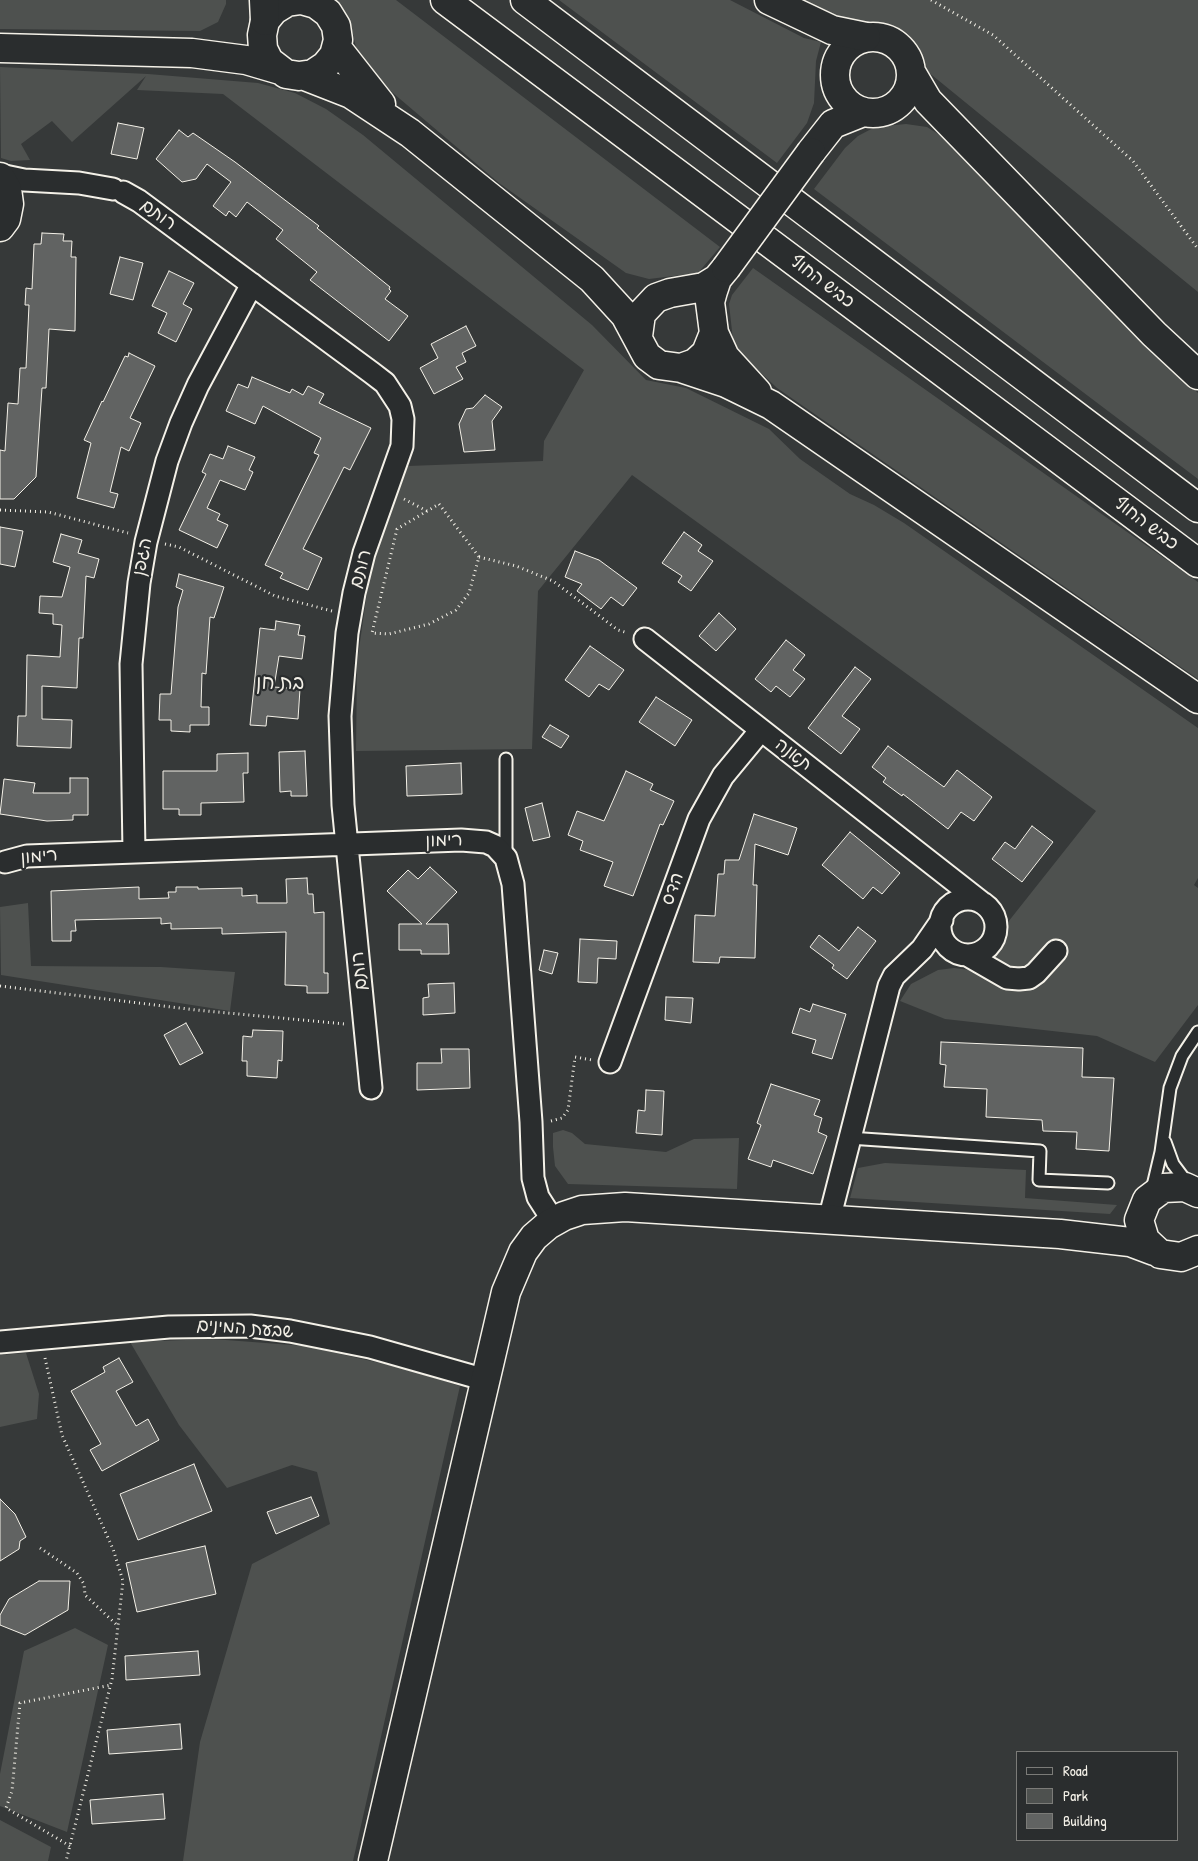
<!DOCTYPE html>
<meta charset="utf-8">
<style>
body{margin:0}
#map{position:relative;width:1198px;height:1861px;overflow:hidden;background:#363939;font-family:"Patrick Hand",sans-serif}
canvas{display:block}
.legend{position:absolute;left:1016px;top:1751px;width:162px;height:90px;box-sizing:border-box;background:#2a2d2e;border:1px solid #7b7b78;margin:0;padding:6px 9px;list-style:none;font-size:15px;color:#f4f1e8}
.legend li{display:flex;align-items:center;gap:10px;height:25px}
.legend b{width:25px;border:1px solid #7b7b78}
</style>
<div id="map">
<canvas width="1198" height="1861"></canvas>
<ul class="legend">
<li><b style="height:6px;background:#2a2d2e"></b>Road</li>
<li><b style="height:14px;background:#4e514f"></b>Park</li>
<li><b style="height:14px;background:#616362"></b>Building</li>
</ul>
</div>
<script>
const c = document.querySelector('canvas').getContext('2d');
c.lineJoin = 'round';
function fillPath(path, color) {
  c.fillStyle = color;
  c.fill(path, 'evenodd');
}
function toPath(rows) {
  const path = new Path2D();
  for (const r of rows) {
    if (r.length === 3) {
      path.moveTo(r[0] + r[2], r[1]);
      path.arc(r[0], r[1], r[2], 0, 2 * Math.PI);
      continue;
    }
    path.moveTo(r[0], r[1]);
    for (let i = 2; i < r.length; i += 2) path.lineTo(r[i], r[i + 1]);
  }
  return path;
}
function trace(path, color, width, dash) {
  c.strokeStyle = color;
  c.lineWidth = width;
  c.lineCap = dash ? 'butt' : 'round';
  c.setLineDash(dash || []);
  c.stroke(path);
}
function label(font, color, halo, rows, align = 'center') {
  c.font = font + ' "Patrick Hand","Playpen Sans Hebrew",sans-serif';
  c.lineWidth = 4.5;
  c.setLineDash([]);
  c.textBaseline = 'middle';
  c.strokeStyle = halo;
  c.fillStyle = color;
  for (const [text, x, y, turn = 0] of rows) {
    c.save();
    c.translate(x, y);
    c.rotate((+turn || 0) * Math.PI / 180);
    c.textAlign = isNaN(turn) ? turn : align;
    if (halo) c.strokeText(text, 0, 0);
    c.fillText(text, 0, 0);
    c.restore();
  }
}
const green = toPath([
 [0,0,226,0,226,4,218,22,200,31,0,29],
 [337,0,396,0,720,247,698,273,649,279,626,273,499,183,367,71,359,60,351,26],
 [559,0,730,0,804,38,821,42,816,61,814,103,807,123,777,163],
 [794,0,1198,0,1198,292,922,67,916,44,896,28,845,22],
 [0,67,148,74,258,83,295,93,326,109,363,135,592,325,646,380,686,388,769,429,800,459,850,494,874,505,904,523,1198,728,1198,878,1194,885,1198,888,1198,1005,1155,1062,1097,1036,945,1019,900,1001,911,984,938,970,954,968,970,970,1096,811,632,475,538,591,532,749,356,751,357,663,370,571,408,466,543,461,544,441,584,370,223,94,137,90,146,76,72,142,52,121,21,144,30,160,11,161,1,158],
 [906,124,927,127,949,141,1145,344,1198,393,1198,479,814,189,845,148,858,136,875,127],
 [753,268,1198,582,1198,679,777,388,741,354,733,340,729,304,732,295],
 [28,903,31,966,161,967,235,972,230,1011,1,975,0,907],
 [563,1130,572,1133,585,1144,666,1152,694,1139,739,1138,737,1189,568,1184,555,1166,553,1147,553,1133],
 [885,1163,1026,1170,1025,1198,1117,1205,1110,1214,850,1198,858,1168],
 [213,1339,305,1346,402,1368,460,1386,353,1861,183,1861,200,1742,252,1564,330,1524,317,1472,292,1465,227,1488,179,1425,130,1342],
 [26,1353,39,1394,37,1419,0,1427,0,1355],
 [75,1628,108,1645,67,1832,0,1806,0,1774,24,1651],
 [0,1820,51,1847,48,1861,0,1861]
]);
const building = toPath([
 [118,123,144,128,137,159,111,154,118,123],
 [179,130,188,137,193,133,235,162,319,226,317,228,390,287,389,289,391,291,385,299,408,316,389,341,310,280,317,272,276,239,283,230,247,202,236,217,229,211,226,216,213,206,231,182,207,164,196,179,182,182,156,159,179,130],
 [42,233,64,234,63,241,72,241,71,257,76,257,75,331,49,329,46,388,42,388,36,477,14,499,0,499,0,450,5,451,8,403,18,404,20,368,26,368,29,305,25,305,26,288,32,289,34,244,41,244,42,233],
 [120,257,143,263,133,300,110,294,120,257],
 [169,271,194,283,183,304,192,309,176,342,158,333,167,313,152,306,169,271],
 [466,326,476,346,462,353,466,362,456,367,463,379,434,394,420,368,438,358,431,344,466,326],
 [129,353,155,366,130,418,141,423,129,451,121,447,110,492,118,494,114,508,77,498,91,443,84,440,102,401,103,402,125,356,128,357,129,353],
 [252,377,290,393,292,389,303,395,308,386,324,394,319,403,371,428,350,470,344,467,303,549,322,558,308,590,280,578,283,573,265,565,319,455,314,453,321,438,263,406,255,424,226,411,238,384,248,388,252,377],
 [485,395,502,407,492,421,495,450,464,452,459,424,466,409,473,408,485,395],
 [228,446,255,457,249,470,253,472,245,490,220,480,207,508,220,514,217,520,228,525,217,548,179,530,206,474,202,472,210,454,223,459,228,446],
 [0,527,23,531,15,567,0,564,0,527],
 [684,532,702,545,698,551,713,561,691,591,678,582,682,576,662,563,684,532],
 [61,534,82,540,78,553,99,559,94,578,86,576,83,638,79,638,77,688,42,686,42,719,72,720,71,748,17,746,18,716,26,716,27,655,60,657,62,625,53,624,53,614,39,613,40,596,62,597,70,567,53,562,61,534],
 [575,551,599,560,637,588,623,606,611,597,601,609,577,591,582,584,565,577,575,551],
 [179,574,224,587,214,618,210,617,206,674,202,673,201,707,209,707,209,725,190,725,190,732,171,731,171,720,159,720,160,694,171,694,178,607,183,590,176,587,179,574],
 [719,613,736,629,716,651,699,636,719,613],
 [276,621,300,625,298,635,305,636,302,659,279,656,274,687,300,689,298,719,267,716,266,726,250,725,260,628,275,630,276,621],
 [786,640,805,655,793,670,805,679,790,697,776,686,771,692,755,679,786,640],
 [590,646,624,670,609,690,599,684,589,697,565,680,590,646],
 [855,667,871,679,842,716,860,729,841,754,808,728,855,667],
 [656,697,692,720,675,746,639,722,656,697],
 [550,725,569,736,561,748,542,737,550,725],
 [888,746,944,787,957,770,992,797,974,821,961,812,948,829,903,794,902,796,883,782,886,778,872,767,888,746],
 [305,751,307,796,291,796,291,791,280,792,279,752,305,751],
 [248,753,248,773,243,773,244,802,201,803,201,815,179,815,179,809,163,809,163,771,217,771,217,754,248,753],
 [461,763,462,794,407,796,406,766,461,763],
 [626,771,653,784,650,790,674,801,663,825,660,824,633,896,604,886,613,862,580,850,583,841,568,835,577,811,604,821,626,771],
 [70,778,88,778,88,815,73,815,73,820,47,821,0,814,4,779,35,783,33,793,70,793,70,778],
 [542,803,550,837,533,841,525,808,542,803],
 [754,814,797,828,788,855,755,844,753,885,757,885,755,958,720,957,719,963,693,962,695,915,715,916,718,874,724,874,725,860,739,860,754,814],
 [1032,826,1053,842,1022,882,992,859,1005,842,1015,849,1032,826],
 [850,832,900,873,882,894,873,887,863,899,822,865,850,832],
 [430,867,457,892,426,924,448,924,449,954,421,954,421,950,399,950,399,924,422,924,387,891,408,870,418,879,430,867],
 [307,878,308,894,313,894,314,913,324,912,324,973,328,973,328,993,307,993,307,986,285,985,286,932,222,934,222,928,171,929,171,923,161,924,161,918,75,920,76,931,71,931,71,941,52,941,51,891,139,887,139,899,169,898,168,892,176,892,176,887,198,887,198,889,242,888,242,896,257,895,257,903,287,903,286,879,307,878],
 [858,927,876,941,847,979,832,968,834,965,810,947,819,935,839,951,858,927],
 [580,939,617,941,616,959,598,958,597,983,578,982,580,939],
 [544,950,558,953,552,974,539,970,544,950],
 [454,983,455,1013,423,1015,423,998,429,997,428,984,454,983],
 [666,997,693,998,691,1023,665,1020,666,997],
 [813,1004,846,1014,832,1059,812,1053,816,1040,792,1033,800,1008,810,1012,813,1004],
 [186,1023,203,1053,180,1065,164,1035,186,1023],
 [253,1030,283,1031,282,1061,278,1060,277,1078,247,1076,247,1061,242,1061,243,1036,252,1037,253,1030],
 [941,1042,1083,1048,1082,1077,1114,1078,1109,1151,1076,1149,1077,1132,1043,1131,1042,1120,986,1117,987,1089,944,1087,946,1065,940,1064,941,1042],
 [441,1049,469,1049,470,1088,417,1090,417,1063,442,1063,441,1049],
 [771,1084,820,1100,814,1115,822,1118,818,1132,827,1136,813,1174,773,1160,771,1167,748,1159,761,1125,757,1123,771,1084],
 [646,1090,664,1091,662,1135,636,1133,638,1110,645,1111,646,1090],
 [119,1358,133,1382,116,1391,136,1426,148,1419,159,1440,102,1471,90,1450,101,1444,71,1391,105,1372,103,1367,119,1358],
 [194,1464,212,1511,138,1540,120,1494,194,1464],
 [311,1497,319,1516,276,1534,267,1512,311,1497],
 [0,1499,15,1514,26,1537,20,1541,19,1549,0,1561,0,1499],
 [205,1546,216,1594,137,1612,126,1563,205,1546],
 [39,1581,70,1581,68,1610,25,1635,0,1625,0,1615,9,1599,39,1581],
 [198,1651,200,1675,126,1680,125,1656,198,1651],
 [180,1724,182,1749,109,1754,107,1730,180,1724],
 [163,1794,165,1819,92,1824,90,1800,163,1794]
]);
const path = toPath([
 [931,0,993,35,1133,161,1198,249],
 [404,499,427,511],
 [439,504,479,557,469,593,456,610,429,624,389,634,372,633,397,529,439,504],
 [0,510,48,512,128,533],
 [165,544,179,547,275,596,332,611],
 [479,557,516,566,553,581,618,630,628,633],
 [0,986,196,1010,345,1024],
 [551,1121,562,1118,568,1110,575,1057,592,1060],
 [45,1358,62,1435,113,1549,123,1581,112,1679,66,1861],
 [40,1548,77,1573,84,1584,85,1595,118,1626],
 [70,1846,6,1808,12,1791,20,1703,111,1685]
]);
const service = toPath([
 [506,759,506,857],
 [849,1138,1040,1151,1039,1180,1108,1183],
 [1165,1142,1173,1164,1188,1184],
 [1152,1190,1161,1152,1170,1088,1182,1056,1198,1032]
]);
const minor = toPath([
 [0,175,24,180,79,183,113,189],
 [123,192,139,201,372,373,385,383,400,406,403,419,402,446,364,553,354,593,347,633,340,716,343,805,371,1088],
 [645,639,981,902],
 [134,852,131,664,139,583,146,542,167,461,181,423,198,385,252,284],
 [5,862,27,856,461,840,486,842,495,846,506,858,513,884,531,1122,533,1178,538,1197,554,1222],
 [968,927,28],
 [967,955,1007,978,1019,979,1029,978,1036,973,1056,951],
 [610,1062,699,819,723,776,761,730],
 [829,1220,889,986,894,976,922,949,942,920],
 [0,1342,169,1327,250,1326,290,1331,370,1347,486,1380]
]);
const tertiary = toPath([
 [0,177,7,189,9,204,6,219,0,227]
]);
const secondary = toPath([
 [301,0,287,2,274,10,265,21,262,35,263,49,269,61,286,74,299,76,313,74,325,66,334,55,338,40,336,26,328,13,316,4,302,0],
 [873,75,38],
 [0,48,192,53,246,60,280,70],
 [337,48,381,104],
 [911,72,928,101,1154,334,1198,375],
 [305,76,351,94,410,133,592,279,625,315,647,356,659,365,681,368,695,363,706,353,714,333,710,302,713,291,717,279,726,268],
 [811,152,833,124,863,112],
 [714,333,725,357,757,392],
 [638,336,641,314,656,298,670,293,704,287,717,279],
 [681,368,726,383,771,405,1198,699],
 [1198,1193,1185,1187,1163,1188,1147,1200,1139,1220,1145,1240,1160,1254,1181,1257,1198,1250],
 [373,1861,506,1292,523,1252,534,1237,548,1225,564,1216,582,1210,625,1207,1060,1234,1130,1242,1154,1251]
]);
const motorway = toPath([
 [264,0,265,21],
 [445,0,1198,563],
 [525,0,1198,508],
 [769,0,832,30,866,37]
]);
const secondaryBridge = toPath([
 [726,268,811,152]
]);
const streetNames = [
 ["רותם",158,215,36],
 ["כביש החוף",822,282,37],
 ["כביש החוף",1146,524,37],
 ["הגפן",143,557,-79],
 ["רותם",361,569,-75],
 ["תאנה",793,755,38],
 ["רימון",444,841,-2],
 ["רימון",39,857,-5],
 ["הדס",673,889,-70],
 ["רותם",360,971,-96],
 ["שבעת המינים",245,1329,4]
];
const quarterNames = [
 ["בת חן",280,684]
];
fillPath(green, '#4e514f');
fillPath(building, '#616362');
trace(building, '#f4f1e8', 1);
trace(service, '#f4f1e8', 15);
trace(minor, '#f4f1e8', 25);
trace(tertiary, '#f4f1e8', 31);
trace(secondary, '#f4f1e8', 31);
trace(motorway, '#f4f1e8', 31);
trace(path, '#f4f1e8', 3, [1, 4]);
trace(service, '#2a2d2e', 11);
trace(minor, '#2a2d2e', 21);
trace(tertiary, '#2a2d2e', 28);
trace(secondary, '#2a2d2e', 28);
trace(motorway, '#2a2d2e', 28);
trace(secondaryBridge, '#f4f1e8', 31, []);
trace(secondaryBridge, '#2a2d2e', 28);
label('18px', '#f4f1e8', '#2a2d2e', streetNames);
label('20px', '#f4f1e8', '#2a2d2e', quarterNames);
</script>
